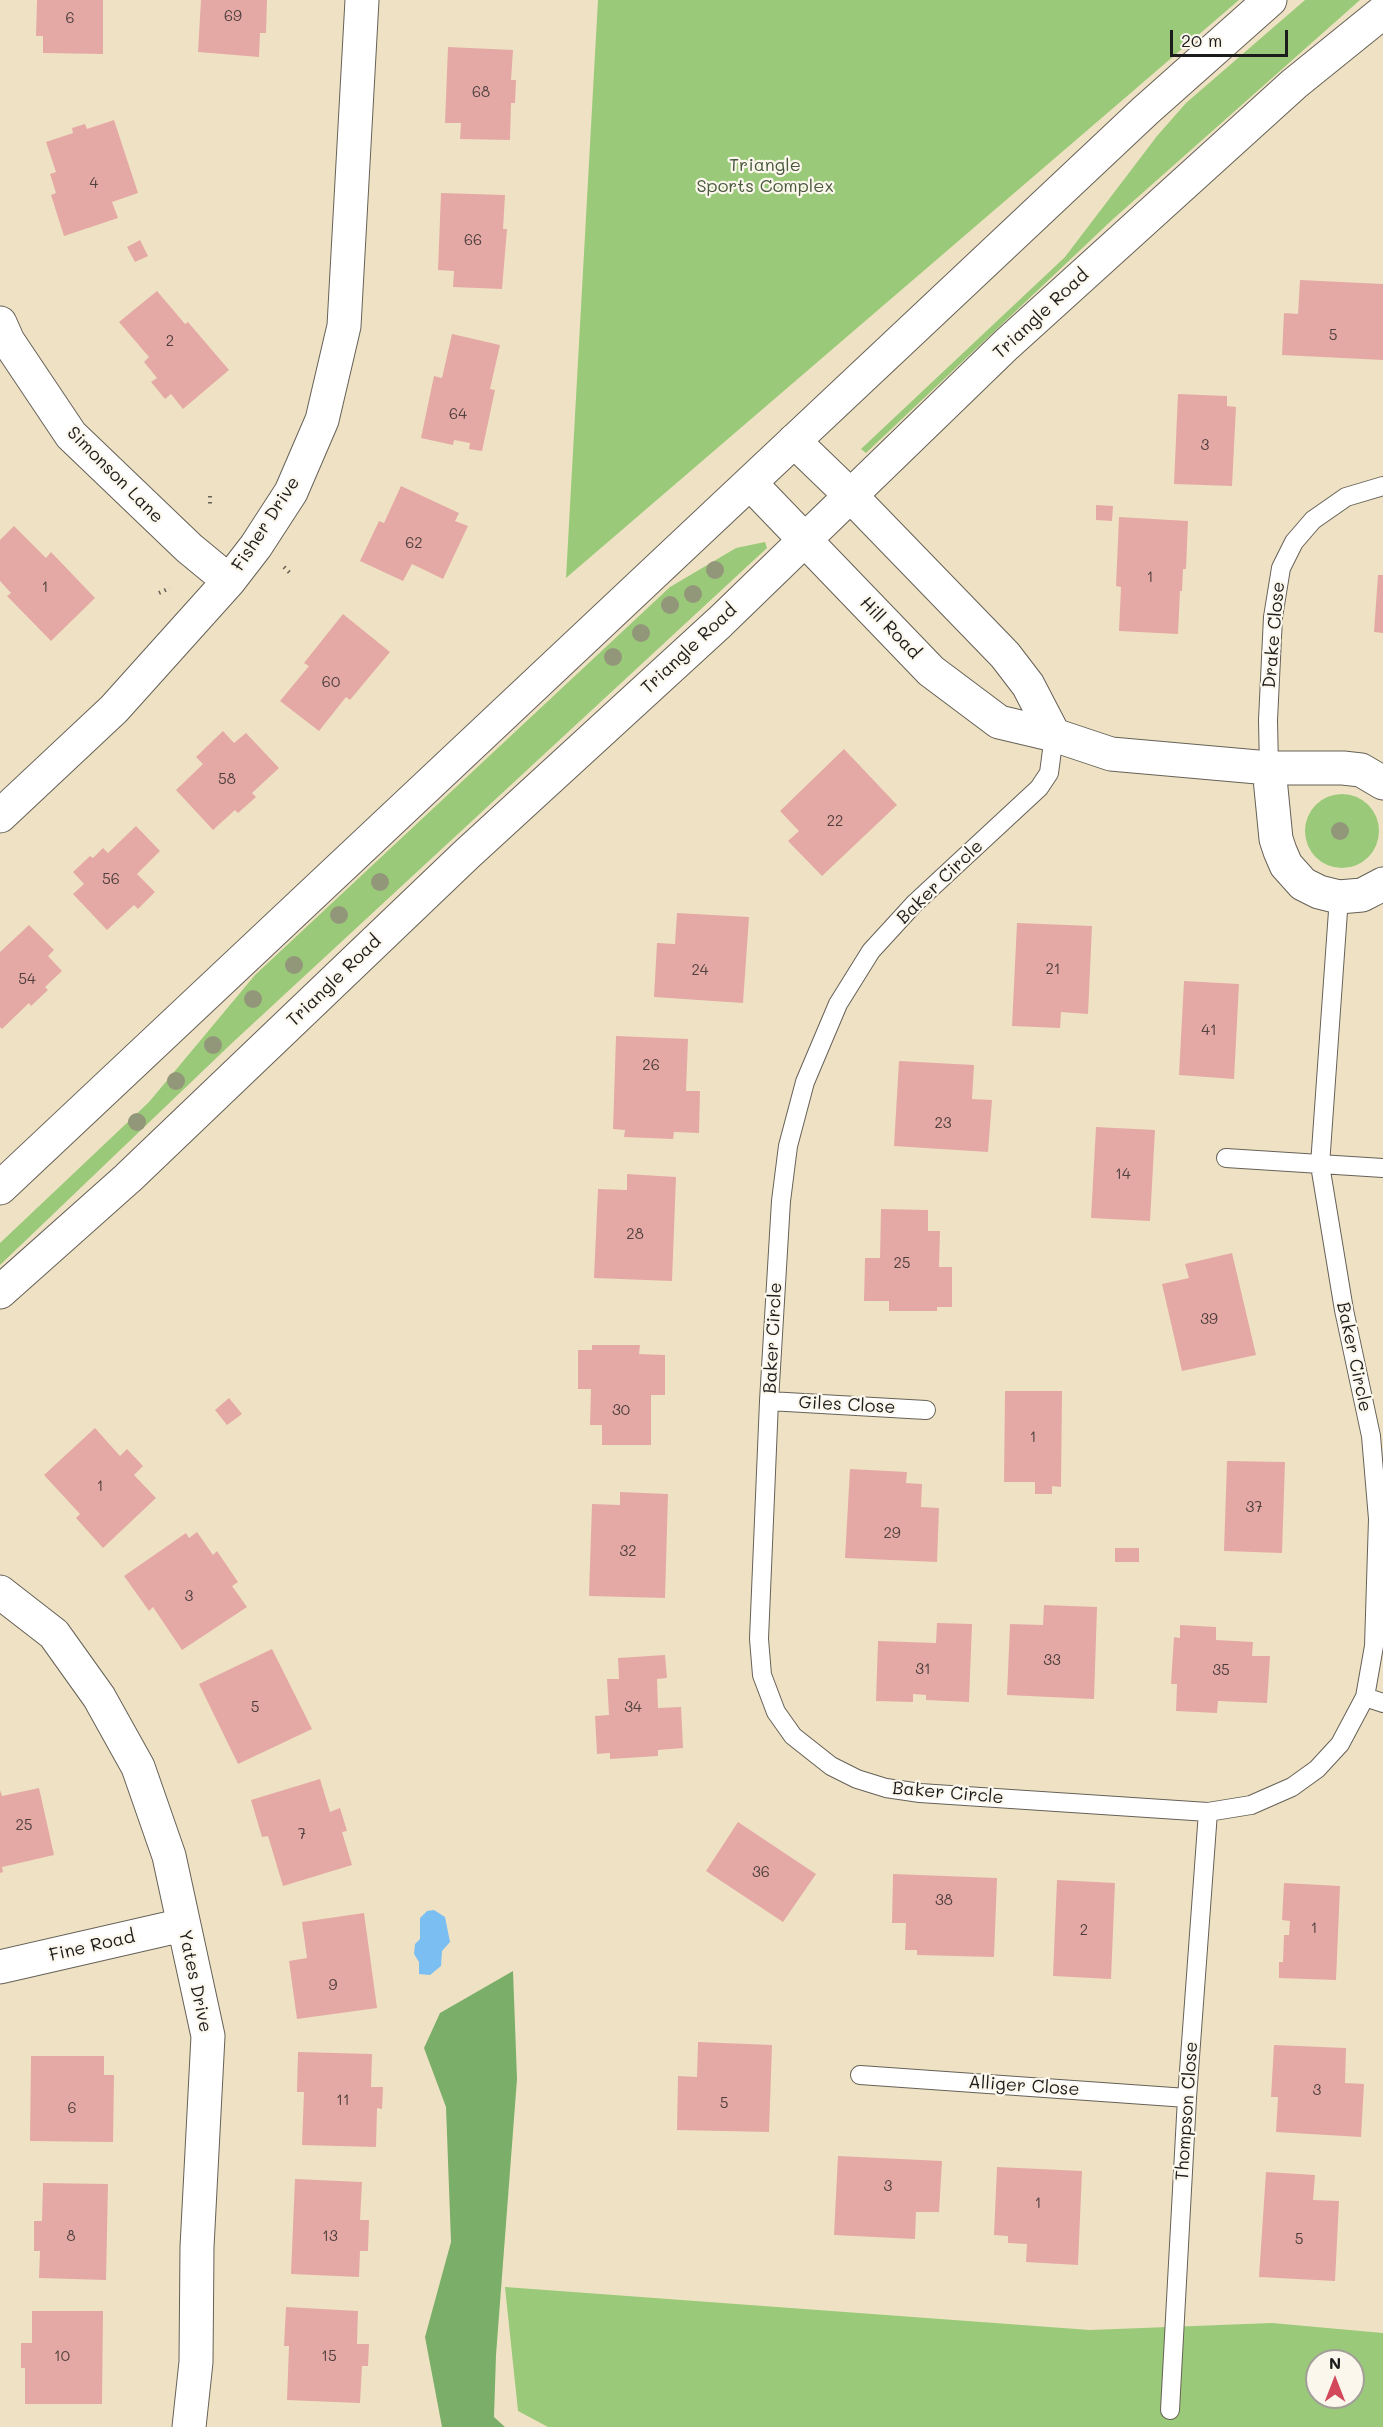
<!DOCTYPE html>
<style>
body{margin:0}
#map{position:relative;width:1383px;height:2427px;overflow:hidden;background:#efe2c4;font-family:Mali,sans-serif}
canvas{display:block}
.north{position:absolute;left:1305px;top:2349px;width:60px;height:60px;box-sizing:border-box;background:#fbf7ec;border:2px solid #a29f99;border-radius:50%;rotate:0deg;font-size:16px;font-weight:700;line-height:24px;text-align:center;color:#1c1c1c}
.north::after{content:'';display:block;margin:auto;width:21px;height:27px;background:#d1495b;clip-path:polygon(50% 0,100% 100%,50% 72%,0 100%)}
.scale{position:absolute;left:1170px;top:30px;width:118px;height:27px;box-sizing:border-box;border:3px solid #1c1c1c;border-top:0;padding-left:8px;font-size:18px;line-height:21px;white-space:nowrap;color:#1c1c1c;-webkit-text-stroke:4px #fbf7ec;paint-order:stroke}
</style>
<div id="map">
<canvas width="1383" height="2427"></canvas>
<div class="north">N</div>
<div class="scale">20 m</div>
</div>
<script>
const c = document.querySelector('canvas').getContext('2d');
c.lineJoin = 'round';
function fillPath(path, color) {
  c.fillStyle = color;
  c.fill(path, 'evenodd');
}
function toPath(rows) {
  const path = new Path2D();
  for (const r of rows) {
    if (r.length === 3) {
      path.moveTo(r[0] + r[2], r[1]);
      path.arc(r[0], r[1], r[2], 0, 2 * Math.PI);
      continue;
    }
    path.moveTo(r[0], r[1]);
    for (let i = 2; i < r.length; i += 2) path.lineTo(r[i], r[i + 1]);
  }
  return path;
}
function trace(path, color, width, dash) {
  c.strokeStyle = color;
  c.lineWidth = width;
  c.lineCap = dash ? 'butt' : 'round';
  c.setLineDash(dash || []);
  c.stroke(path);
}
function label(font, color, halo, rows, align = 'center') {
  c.font = font + ' Mali,sans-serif';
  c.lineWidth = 4.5;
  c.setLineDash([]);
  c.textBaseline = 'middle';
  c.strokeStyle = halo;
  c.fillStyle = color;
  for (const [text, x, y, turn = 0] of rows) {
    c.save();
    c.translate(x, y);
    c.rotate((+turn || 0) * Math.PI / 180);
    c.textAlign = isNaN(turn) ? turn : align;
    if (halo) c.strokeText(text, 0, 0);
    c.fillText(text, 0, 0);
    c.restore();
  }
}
const green = toPath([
 [598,0,1239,0,566,578],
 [1305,0,1360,0,1112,220,866,453,861,449,1065,257,1157,136,1186,103],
 [765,542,767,548,231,1044,0,1265,0,1243,149,1102,255,975,670,587,736,548],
 [1342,831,37],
 [505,2287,1090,2330,1272,2323,1383,2333,1383,2427,548,2427,518,2411],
 [1317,2361,1353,2361,1353,2397,1317,2397]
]);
const forest = toPath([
 [513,1971,517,2079,496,2355,494,2417,505,2427,442,2427,425,2337,451,2242,446,2107,424,2048,440,2013]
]);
const water = toPath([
 [434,1910,445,1917,450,1942,442,1951,441,1966,430,1975,419,1974,419,1962,414,1954,415,1944,420,1939,420,1918,427,1911]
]);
const building = toPath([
 [37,0,103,0,103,54,43,53,43,36,36,36],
 [201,0,267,0,266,33,260,33,259,57,198,52],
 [448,47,513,50,511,80,516,80,515,103,511,103,510,140,460,139,461,123,445,123],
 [114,120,138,193,112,202,118,218,64,236,51,195,56,193,50,174,56,172,46,142,73,133,72,128,85,124,87,129],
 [441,193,505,195,503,229,507,229,502,289,453,287,454,271,438,270],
 [140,240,148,256,135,262,127,247],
 [1300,280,1383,284,1383,360,1282,355,1284,313,1298,314],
 [157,291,185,324,188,322,229,370,183,409,171,394,165,399,151,382,157,378,144,362,149,357,119,322],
 [452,334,500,345,490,389,495,390,482,451,469,449,470,443,454,440,453,445,421,438,434,376,442,378],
 [1178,394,1227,396,1227,406,1236,407,1232,486,1174,484],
 [401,486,459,513,455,521,468,526,443,579,412,564,403,581,360,561,379,521,384,523],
 [1096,505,1113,506,1112,521,1096,520],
 [1119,517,1188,521,1186,569,1183,569,1182,591,1180,591,1178,634,1119,631,1121,587,1116,586],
 [14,526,46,558,51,552,95,598,51,641,7,596,11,593,0,581,0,540],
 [1378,575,1383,575,1383,633,1374,632],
 [343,614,390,652,350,700,346,697,319,731,280,701,309,666,304,663],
 [223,731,234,743,246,733,279,768,252,793,256,797,238,813,235,810,213,830,176,790,203,764,196,757],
 [844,749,897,805,822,876,788,841,799,831,780,811],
 [136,826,160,851,137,874,155,892,138,909,134,905,107,930,73,894,84,884,73,872,90,856,93,858,103,848,108,853],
 [677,913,749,917,743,1003,654,997,657,943,675,944],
 [1017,923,1092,926,1088,1014,1061,1012,1060,1028,1012,1026],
 [29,925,54,950,48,956,62,971,45,987,48,990,31,1006,29,1003,2,1029,0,1027,0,952],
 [1184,981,1239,984,1234,1079,1179,1075],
 [616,1036,688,1039,686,1091,700,1091,699,1133,674,1132,673,1139,624,1137,625,1130,613,1129],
 [899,1061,974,1065,972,1099,992,1100,988,1152,894,1146],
 [1096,1127,1155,1130,1150,1221,1091,1218],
 [627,1174,676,1177,672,1281,594,1278,598,1189,627,1190],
 [881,1209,928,1210,928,1231,940,1231,939,1267,952,1267,952,1307,937,1307,937,1311,889,1311,889,1301,864,1301,865,1258,880,1258],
 [1232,1253,1256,1355,1182,1371,1162,1284,1189,1278,1185,1264],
 [592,1345,640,1345,639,1354,665,1355,665,1395,651,1395,651,1445,602,1445,602,1425,590,1425,591,1389,578,1389,578,1350,592,1350],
 [1005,1391,1062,1391,1061,1487,1052,1486,1052,1494,1035,1494,1035,1482,1004,1482],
 [229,1398,242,1414,227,1425,215,1410],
 [95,1428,120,1456,127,1449,143,1466,134,1475,156,1498,103,1548,76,1518,80,1514,44,1475],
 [1227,1461,1285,1462,1282,1553,1224,1551],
 [850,1469,907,1472,906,1483,922,1484,921,1507,939,1508,937,1562,845,1558],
 [620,1492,668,1494,665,1598,589,1596,592,1504,620,1505],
 [197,1532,213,1555,217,1551,238,1582,232,1586,247,1607,182,1650,153,1607,149,1611,124,1576,186,1533,189,1538],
 [1115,1548,1139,1548,1139,1562,1115,1562],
 [1044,1605,1097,1607,1094,1699,1007,1695,1010,1624,1043,1625],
 [937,1623,972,1624,969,1702,926,1700,926,1695,913,1694,913,1702,876,1701,878,1641,936,1643],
 [1180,1625,1216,1627,1216,1640,1253,1642,1252,1656,1270,1656,1267,1703,1218,1701,1217,1713,1176,1711,1177,1684,1171,1684,1174,1637,1180,1638],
 [272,1649,312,1729,238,1764,199,1684],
 [665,1655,667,1678,657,1679,658,1708,681,1707,683,1748,658,1750,658,1756,610,1759,610,1753,597,1754,595,1716,609,1715,607,1679,619,1679,618,1658],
 [320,1779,330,1812,340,1808,347,1831,342,1832,352,1865,283,1886,268,1836,262,1837,251,1800],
 [39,1788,54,1855,2,1867,3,1872,0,1873,0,1790,2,1796],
 [738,1822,816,1874,783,1922,706,1871],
 [893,1874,997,1878,994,1957,917,1955,917,1950,905,1950,906,1923,892,1923],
 [1057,1880,1115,1883,1111,1979,1053,1976],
 [1284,1883,1340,1886,1336,1980,1279,1978,1279,1962,1283,1962,1284,1935,1289,1935,1290,1921,1282,1920],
 [364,1913,377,2008,297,2019,289,1961,307,1958,302,1922],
 [698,2042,772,2045,769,2132,677,2130,678,2076,697,2077],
 [1274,2045,1346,2048,1345,2083,1364,2084,1361,2137,1276,2132,1278,2097,1271,2097],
 [298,2052,372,2054,371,2087,383,2087,382,2109,377,2108,376,2147,302,2145,304,2092,297,2092],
 [31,2056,104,2056,104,2075,114,2075,113,2142,30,2141],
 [838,2156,942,2161,939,2212,916,2212,915,2239,834,2235],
 [997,2167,1082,2171,1078,2265,1026,2262,1027,2244,1008,2243,1008,2236,994,2235],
 [1266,2172,1315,2175,1313,2200,1339,2201,1335,2281,1259,2277],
 [295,2179,362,2182,360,2220,369,2220,368,2251,360,2251,359,2277,291,2274],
 [43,2183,108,2184,106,2280,39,2278,40,2251,34,2251,34,2221,42,2221],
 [286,2307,358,2311,357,2344,369,2344,368,2366,362,2366,360,2403,287,2400,289,2346,284,2346],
 [32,2311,103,2311,102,2404,25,2404,25,2368,21,2368,21,2343,32,2343]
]);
const path = toPath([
 [210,496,210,504],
 [284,567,292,575],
 [159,593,170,588]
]);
const lane = toPath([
 [1054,735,1049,773,1039,788,915,903,871,951,838,1004,805,1082,788,1146,781,1201,769,1401,759,1639,762,1675,776,1712,793,1736,831,1766,857,1779,886,1788,920,1793,1208,1812,1251,1805,1292,1787,1317,1769,1340,1744,1365,1697,1374,1646,1378,1519,1371,1436,1344,1310,1320,1165,1339,897],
 [1269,768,1268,720,1273,617,1281,568,1294,542,1313,520,1346,497,1383,486],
 [1226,1158,1383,1168],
 [769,1401,926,1410],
 [1365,1697,1383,1703],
 [860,2075,1187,2098],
 [1170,2410,1187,2098,1208,1812]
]);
const street = toPath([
 [0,323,8,341,71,435,189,548,229,581],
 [794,441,851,496,1005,655,1028,685,1054,735],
 [750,483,931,671,999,722,1054,735,1111,754,1269,768,1343,768,1361,770,1383,783],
 [1269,768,1276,839,1280,851,1286,865,1303,884,1319,892,1339,897,1362,895,1383,884],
 [0,816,114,709,229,581,256,546,291,492,322,420,344,326,362,0],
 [0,1592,54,1634,99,1697,138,1767,169,1856,208,2036,197,2247,196,2362,189,2427],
 [0,1967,183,1925]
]);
const secondary = toPath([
 [0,1188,1145,111,1270,0],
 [0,1292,128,1178,467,854,720,622,1006,345,1294,84,1383,12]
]);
const trees = [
 [715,570],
 [693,594],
 [670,605],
 [641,633],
 [613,657],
 [1340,831],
 [380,882],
 [339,915],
 [294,965],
 [253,999],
 [213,1045],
 [176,1081],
 [137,1122]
];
const numberNames = [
 ["69",233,16],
 ["6",70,18],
 ["68",481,92],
 ["4",94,183],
 ["66",473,240],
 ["5",1333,335],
 ["2",170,341],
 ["64",458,414],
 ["3",1205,445],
 ["62",414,543],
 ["1",1150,577],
 ["1",45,587],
 ["60",331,682],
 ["58",227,779],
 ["22",835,821],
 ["56",111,879],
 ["21",1053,969],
 ["24",700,970],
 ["54",27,979],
 ["41",1209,1030],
 ["26",651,1065],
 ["23",943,1123],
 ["14",1123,1174],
 ["28",635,1234],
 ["25",902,1263],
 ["39",1209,1319],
 ["30",621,1410],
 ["1",1033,1437],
 ["1",100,1486],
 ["37",1254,1507],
 ["29",892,1533],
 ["32",628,1551],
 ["3",189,1596],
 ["33",1052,1660],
 ["31",923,1669],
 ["35",1221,1670],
 ["5",255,1707],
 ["34",633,1707],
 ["25",24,1825],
 ["7",302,1834],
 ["36",761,1872],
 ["38",944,1900],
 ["1",1314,1928],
 ["2",1084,1930],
 ["9",333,1985],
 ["3",1317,2090],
 ["11",343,2100],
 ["5",724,2103],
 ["6",72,2108],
 ["3",888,2186],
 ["1",1038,2203],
 ["8",71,2236],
 ["13",330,2236],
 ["5",1299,2239],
 ["10",62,2356],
 ["15",329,2356]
];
const parkNames = [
 ["Triangle",765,165],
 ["Sports Complex",765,186]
];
const streetNames = [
 ["Triangle Road",1041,314,-43],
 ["Simonson Lane",115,475,45],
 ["Fisher Drive",266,524,-57],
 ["Hill Road",890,628,46],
 ["Drake Close",1274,635,-85],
 ["Triangle Road",689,649,-43],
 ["Baker Circle",940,882,-44],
 ["Triangle Road",334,981,-44],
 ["Baker Circle",773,1338,-87],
 ["Baker Circle",1354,1357,78],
 ["Giles Close",847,1405,3],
 ["Baker Circle",948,1793,5],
 ["Fine Road",92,1946,-13],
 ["Yates Drive",195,1981,78],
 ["Alliger Close",1024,2086,4],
 ["Thompson Close",1187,2111,-86]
];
fillPath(green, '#9aca79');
fillPath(forest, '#7bae69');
fillPath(water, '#7bbef1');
fillPath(building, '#e4a9a5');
trace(lane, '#666157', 20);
trace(street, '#666157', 35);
trace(secondary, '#666157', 35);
trace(path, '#666157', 4, [1.5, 4.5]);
trace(lane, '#fff', 18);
trace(street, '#fff', 33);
trace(secondary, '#fff', 33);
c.fillStyle = '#93977a';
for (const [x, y] of trees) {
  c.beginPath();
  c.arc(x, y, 9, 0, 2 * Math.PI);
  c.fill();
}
label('15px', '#4e3f3e', null, numberNames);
label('18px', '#48593d', '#fbf7ec', parkNames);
label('18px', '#1c1c1c', '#fbf7ec', streetNames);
</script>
